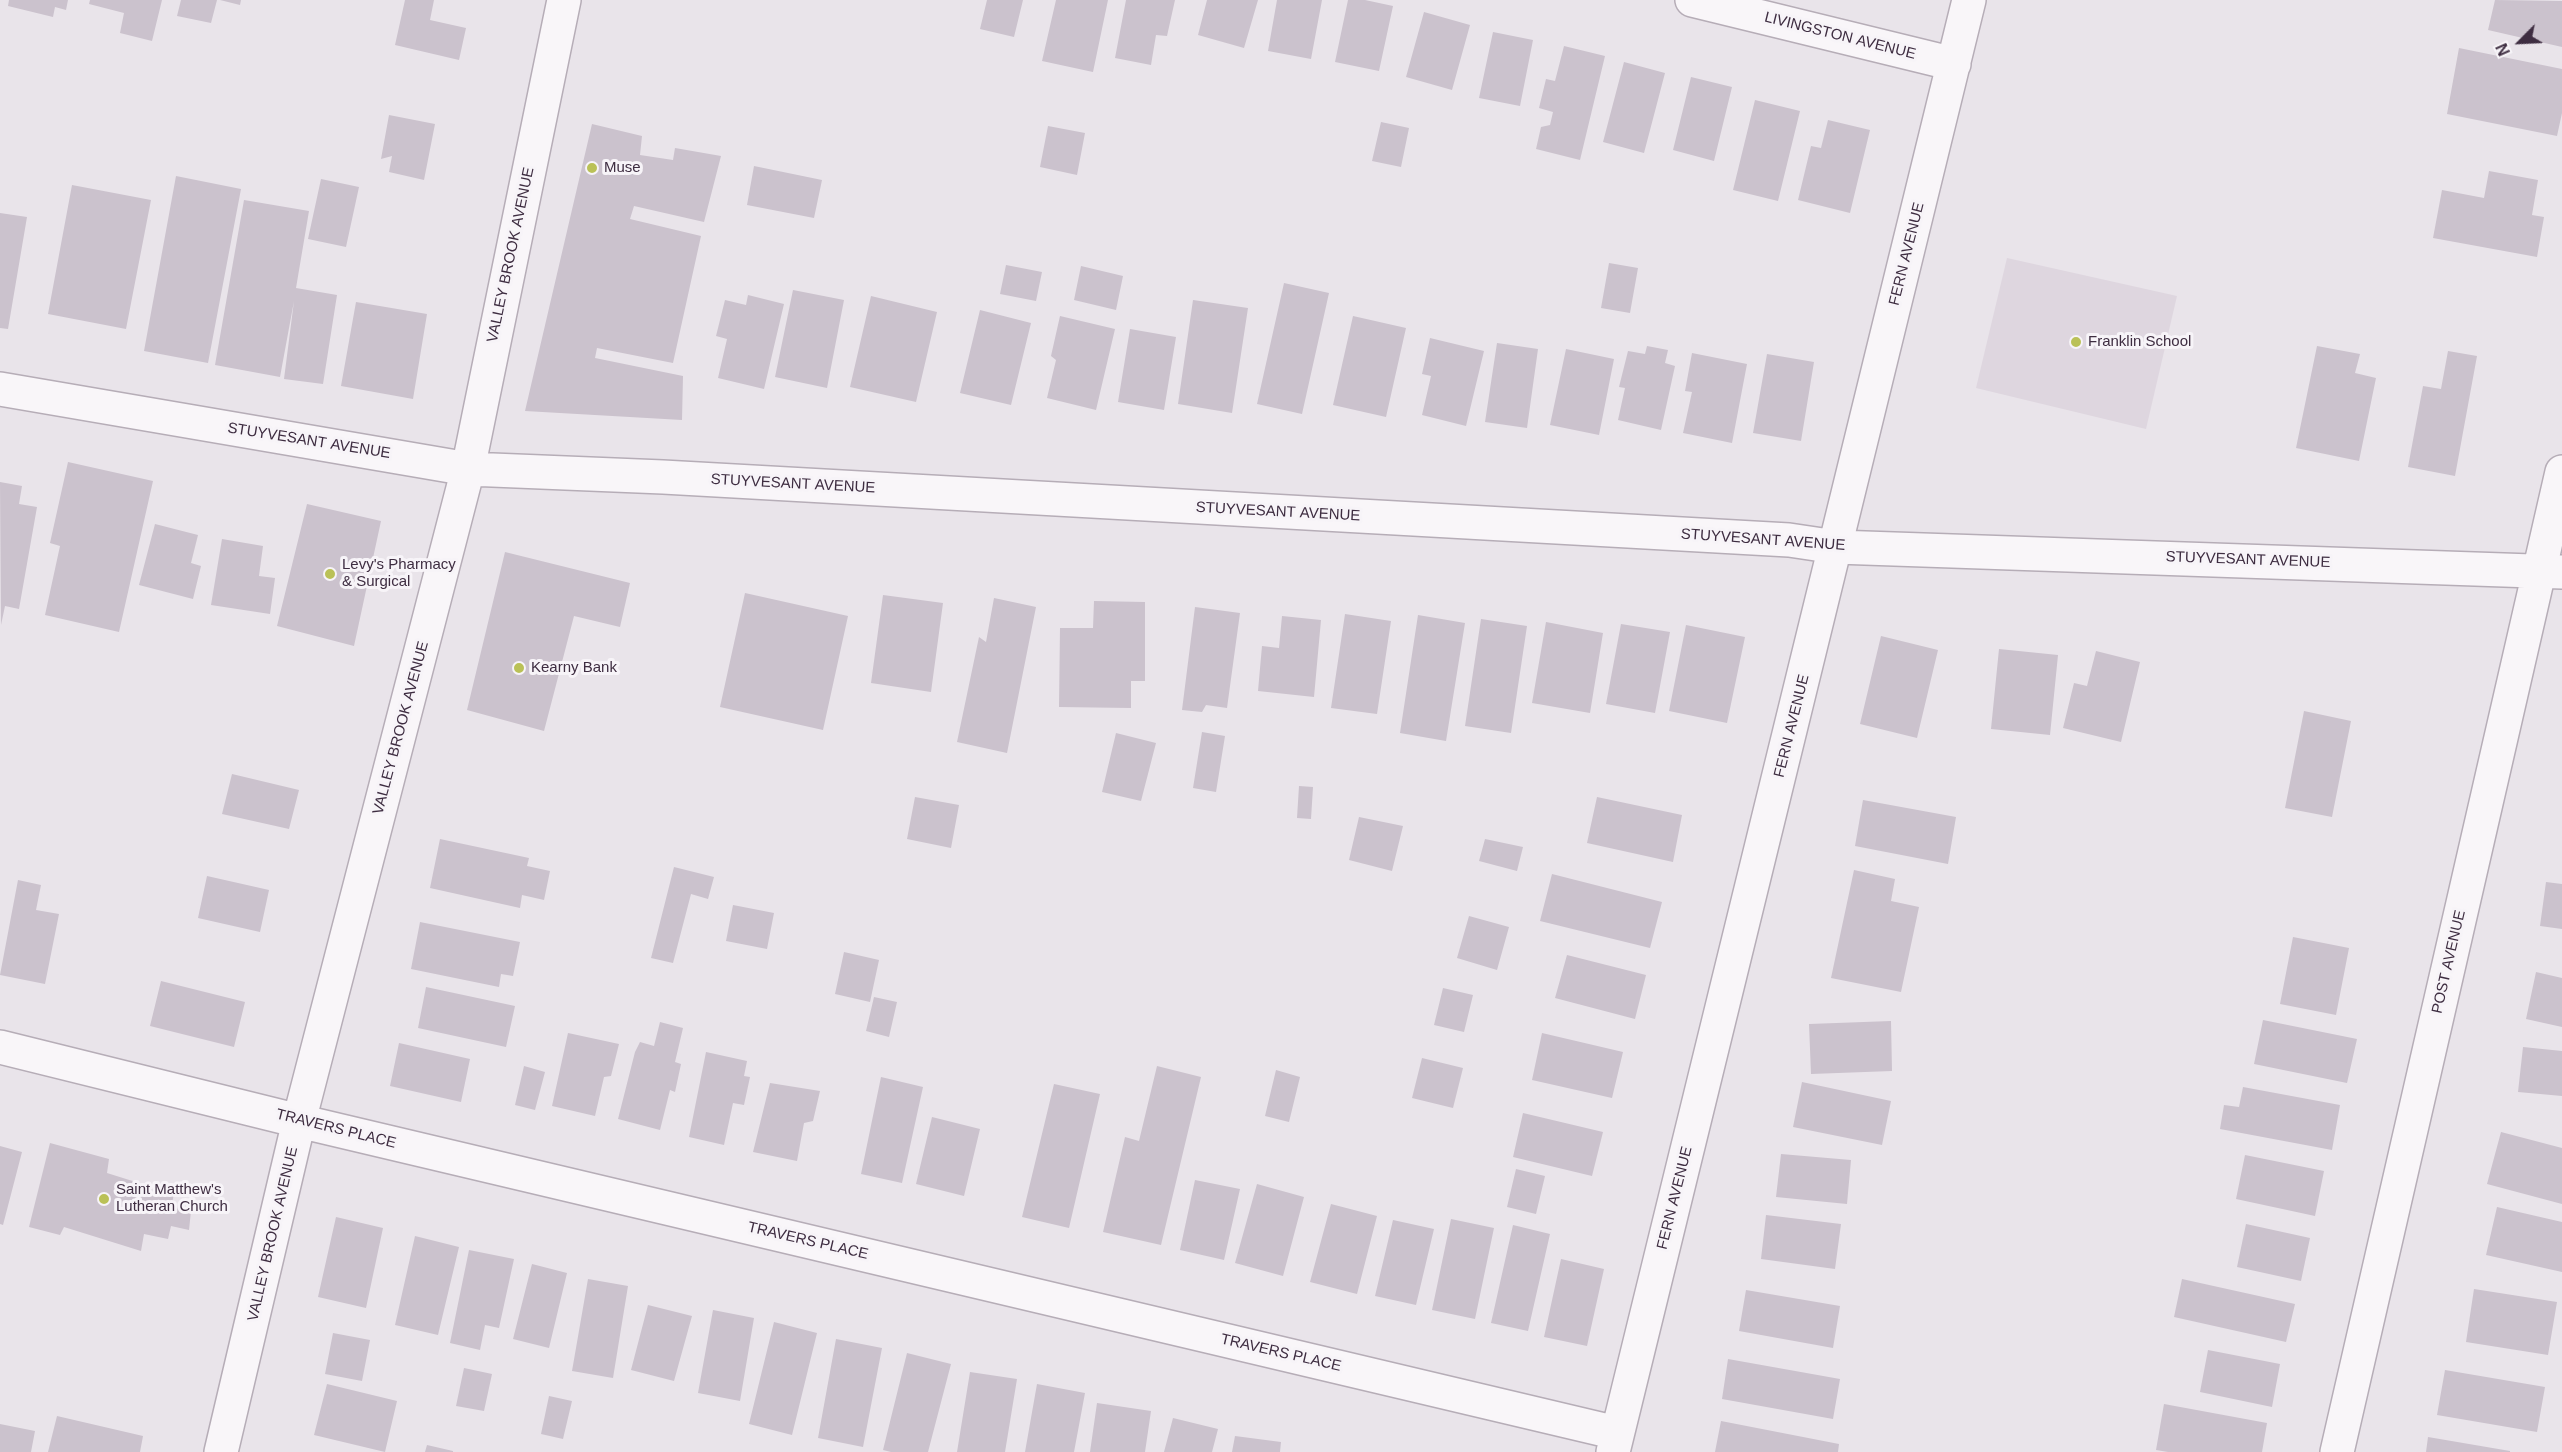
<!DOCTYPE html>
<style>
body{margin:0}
#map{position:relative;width:2562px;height:1452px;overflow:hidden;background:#e9e4ea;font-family:Arial,sans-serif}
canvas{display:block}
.north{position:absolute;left:2490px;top:12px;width:60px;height:60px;-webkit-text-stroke:4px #f7f4f8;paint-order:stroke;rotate:246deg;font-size:16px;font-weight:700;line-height:24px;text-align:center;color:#3e2d41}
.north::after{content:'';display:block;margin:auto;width:21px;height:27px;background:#3e2d41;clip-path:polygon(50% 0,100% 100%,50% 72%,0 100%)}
</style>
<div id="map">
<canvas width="2562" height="1452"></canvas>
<div class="north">N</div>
</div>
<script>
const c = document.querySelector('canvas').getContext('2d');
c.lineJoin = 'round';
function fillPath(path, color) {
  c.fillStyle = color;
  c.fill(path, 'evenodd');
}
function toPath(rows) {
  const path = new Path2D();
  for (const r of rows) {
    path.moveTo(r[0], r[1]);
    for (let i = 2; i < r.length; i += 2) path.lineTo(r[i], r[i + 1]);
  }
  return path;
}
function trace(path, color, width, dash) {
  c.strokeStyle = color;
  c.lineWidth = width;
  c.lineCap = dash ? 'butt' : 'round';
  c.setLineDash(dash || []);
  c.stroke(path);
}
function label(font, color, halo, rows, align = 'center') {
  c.font = font + ' Arial,sans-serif';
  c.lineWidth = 6;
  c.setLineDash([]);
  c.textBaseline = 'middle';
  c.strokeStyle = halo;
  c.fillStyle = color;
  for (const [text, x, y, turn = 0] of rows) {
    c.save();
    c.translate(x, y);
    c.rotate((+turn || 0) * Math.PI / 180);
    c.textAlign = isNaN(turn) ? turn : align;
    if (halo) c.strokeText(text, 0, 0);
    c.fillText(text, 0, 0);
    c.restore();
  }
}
const built = toPath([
 [2007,258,2177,296,2146,429,1976,388]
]);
const building = toPath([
 [9,0,68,0,66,10,55,7,53,17,8,6],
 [90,0,162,0,152,41,120,33,124,13,89,4],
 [181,0,217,0,211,23,177,16],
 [220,0,241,0,240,5],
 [405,0,434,0,430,20,466,28,459,60,395,45],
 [987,0,1023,0,1014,37,980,29],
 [1056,0,1108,0,1093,72,1042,61],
 [1126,0,1175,0,1167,36,1156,35,1151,65,1115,58],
 [1207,0,1258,0,1244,48,1198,35],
 [1277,0,1322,0,1311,59,1268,51],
 [1348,0,1365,0,1393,6,1379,71,1335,62],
 [2495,0,2562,1,2562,47,2488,30],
 [1424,12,1470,25,1452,90,1406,77],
 [1493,32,1533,40,1520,106,1479,98],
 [1564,46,1605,56,1580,160,1536,149,1541,127,1550,125,1553,112,1539,108,1546,79,1555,81],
 [2459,48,2562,69,2562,113,2557,136,2447,114],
 [1624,62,1665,73,1644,153,1603,142],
 [1691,77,1732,87,1714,161,1673,150],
 [1755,100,1800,111,1778,201,1733,190],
 [389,115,435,124,424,180,389,172,392,156,381,159],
 [1828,120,1870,130,1850,213,1798,200,1811,146,1821,148],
 [1381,122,1409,128,1401,167,1372,161],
 [592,124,642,136,640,155,673,160,675,148,721,156,704,222,634,206,630,219,701,236,673,363,597,348,595,358,683,376,682,420,525,411],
 [1048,126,1085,133,1077,175,1040,167],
 [754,166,822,180,814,218,747,205],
 [2489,171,2538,180,2532,215,2544,217,2537,257,2433,238,2442,190,2484,198],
 [176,176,241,189,208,363,144,351],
 [321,179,359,187,346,247,308,239],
 [72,185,151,200,126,329,48,314],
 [244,200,309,211,296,288,337,295,323,384,284,379,294,301,280,377,215,365],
 [0,213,27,217,8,329,0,328],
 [1609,263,1638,268,1630,313,1601,308],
 [1006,265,1042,272,1036,301,1000,294],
 [1081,266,1123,276,1116,310,1074,300],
 [1284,283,1329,293,1302,414,1257,404],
 [793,290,844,300,827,388,775,377],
 [748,295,784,304,764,389,718,378,727,339,716,336,725,300,746,305],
 [871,296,937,312,916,402,850,387],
 [1193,300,1248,308,1232,413,1178,404],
 [356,302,427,314,413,399,341,386],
 [980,310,1031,323,1011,405,960,393],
 [1060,316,1115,329,1096,410,1047,398,1056,360,1051,356],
 [1353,316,1406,328,1386,417,1333,405],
 [1130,329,1176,337,1164,410,1118,402],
 [1430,338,1484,351,1466,426,1422,415,1431,376,1422,374],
 [1497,343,1538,349,1527,428,1485,422],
 [1647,346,1668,350,1665,363,1675,366,1661,430,1618,420,1625,388,1619,387,1628,351,1645,354],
 [2317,346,2360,354,2355,373,2376,378,2359,461,2296,448],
 [1566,349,1614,359,1599,435,1550,425],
 [2448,351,2477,356,2455,476,2408,467,2423,386,2441,389],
 [1692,353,1747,364,1732,443,1683,433,1692,392,1685,391],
 [1767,354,1814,362,1801,441,1753,433],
 [68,462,153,481,119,632,45,615,60,546,50,543],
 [0,482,22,486,19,504,37,507,19,609,5,606,1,625],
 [307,504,381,521,354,646,277,626],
 [155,524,198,535,191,563,201,566,193,599,139,585],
 [222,539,263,546,259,576,275,578,270,614,211,605],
 [505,552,630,583,620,627,574,616,544,731,467,710],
 [745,593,848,616,823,730,720,707],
 [883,595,943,603,931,692,871,683],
 [994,598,1036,607,1007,753,957,742,979,637,986,642],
 [1094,601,1145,602,1145,681,1131,681,1131,708,1059,707,1060,628,1093,628],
 [1195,607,1240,613,1227,708,1206,705,1202,712,1182,710],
 [1345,614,1391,621,1377,714,1331,708],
 [1418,615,1465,623,1446,741,1400,733],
 [1282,616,1321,620,1314,697,1258,691,1262,646,1279,648],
 [1481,619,1527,626,1511,733,1465,726],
 [1546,622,1603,633,1590,713,1532,703],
 [1621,624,1670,632,1655,713,1606,704],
 [1686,625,1745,637,1727,723,1669,711],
 [1881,636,1938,650,1917,738,1860,724],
 [1999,649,2058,655,2050,735,1991,729],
 [2096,651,2140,662,2121,742,2063,728,2074,683,2087,686],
 [2304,711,2351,721,2332,817,2285,808],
 [1202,732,1225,736,1216,792,1193,788],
 [1116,733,1156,743,1141,801,1102,792],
 [232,774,299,790,289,829,222,814],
 [1299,786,1313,787,1311,819,1297,818],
 [915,797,959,805,951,848,907,839],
 [1597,797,1682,815,1673,862,1587,843],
 [1863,800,1956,817,1948,864,1855,846],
 [1359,817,1403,826,1392,871,1349,860],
 [440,839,529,858,527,866,550,871,544,900,522,895,520,908,430,888],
 [1485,839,1523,847,1517,871,1479,861],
 [674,867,714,877,708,899,691,894,673,963,651,958],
 [1854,870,1895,879,1891,901,1919,907,1901,992,1831,978],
 [1552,874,1662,902,1650,948,1540,921],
 [207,876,269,890,260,932,198,918],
 [18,880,41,885,36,910,59,914,45,984,0,975],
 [2546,882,2562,884,2562,929,2540,926],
 [733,905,774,913,767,949,726,941],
 [1469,916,1509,927,1497,970,1457,958],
 [420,922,520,942,513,976,501,974,499,987,411,969],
 [2293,937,2349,948,2336,1015,2280,1004],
 [844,952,879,960,870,1002,835,994],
 [1567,955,1646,975,1635,1019,1555,998],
 [2536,972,2562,978,2562,1027,2526,1019],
 [161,981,245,1002,234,1047,150,1026],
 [426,987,515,1006,506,1047,418,1028],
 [1443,988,1473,995,1464,1032,1434,1025],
 [874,997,897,1002,889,1037,866,1031],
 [2263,1020,2357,1039,2347,1083,2254,1064],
 [1891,1021,1892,1071,1811,1074,1809,1024],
 [660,1022,683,1028,675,1062,681,1064,675,1092,670,1090,660,1130,618,1119,635,1052,640,1042,654,1046],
 [568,1033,619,1044,611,1076,604,1077,595,1116,552,1106],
 [1542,1033,1623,1052,1612,1098,1532,1080],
 [399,1043,470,1059,461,1102,390,1086],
 [2523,1047,2562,1051,2562,1096,2518,1092],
 [706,1052,747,1061,744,1076,750,1077,744,1105,733,1103,724,1145,689,1137],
 [1422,1058,1463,1068,1453,1108,1412,1098],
 [524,1066,545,1072,535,1110,515,1105],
 [1157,1066,1201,1077,1161,1245,1103,1232,1125,1137,1139,1141],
 [1276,1070,1300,1077,1289,1122,1265,1116],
 [881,1077,923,1087,902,1183,861,1174],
 [1802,1082,1891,1101,1882,1145,1793,1127],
 [770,1083,820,1091,813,1121,804,1123,797,1161,753,1152],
 [1054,1084,1100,1094,1069,1228,1022,1217],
 [2243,1087,2340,1105,2332,1150,2220,1129,2224,1105,2239,1107],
 [1523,1113,1603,1132,1592,1176,1513,1157],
 [932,1117,980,1129,964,1196,916,1184],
 [2501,1132,2562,1148,2562,1204,2487,1184],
 [50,1143,109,1159,107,1173,174,1194,172,1203,191,1211,189,1230,171,1226,168,1239,144,1234,141,1251,64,1227,60,1235,29,1227],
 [0,1146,22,1152,3,1225,0,1224],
 [1781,1154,1851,1160,1847,1204,1776,1197],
 [2245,1155,2324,1171,2315,1216,2236,1199],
 [1516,1169,1545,1176,1536,1214,1507,1207],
 [1195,1180,1240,1189,1224,1260,1180,1250],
 [1257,1184,1304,1197,1283,1276,1235,1263],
 [1331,1204,1377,1216,1357,1294,1310,1282],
 [2497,1207,2562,1222,2562,1272,2486,1255],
 [1766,1215,1841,1224,1835,1269,1761,1259],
 [336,1217,383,1228,366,1308,318,1297],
 [1451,1219,1494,1228,1475,1319,1432,1310],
 [1393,1220,1434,1229,1416,1305,1375,1296],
 [2246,1224,2310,1238,2301,1281,2237,1267],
 [1513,1225,1550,1234,1528,1331,1491,1323],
 [415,1236,459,1247,438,1335,395,1325],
 [469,1250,514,1259,499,1328,485,1325,480,1350,450,1343],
 [1561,1259,1604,1269,1587,1346,1544,1337],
 [532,1264,567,1273,549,1348,513,1339],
 [588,1279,628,1286,613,1378,572,1371],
 [2182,1279,2295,1304,2286,1342,2174,1317],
 [2474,1289,2557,1302,2548,1355,2466,1342],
 [1746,1290,1840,1306,1833,1348,1739,1331],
 [648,1305,692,1316,674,1381,631,1370],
 [713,1310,754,1318,740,1401,698,1393],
 [774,1322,817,1333,792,1435,749,1424],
 [333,1333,370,1340,362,1381,325,1374],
 [836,1339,882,1348,863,1447,818,1438],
 [2208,1350,2280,1364,2272,1407,2200,1392],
 [907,1353,951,1364,928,1452,891,1452,883,1450],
 [1728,1359,1840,1379,1833,1419,1722,1399],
 [464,1368,492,1374,484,1411,456,1406],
 [2445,1370,2545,1387,2537,1432,2437,1415],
 [970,1372,1017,1379,1005,1452,957,1452],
 [327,1384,397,1401,385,1452,314,1435],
 [1037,1384,1085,1393,1074,1452,1025,1452],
 [549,1396,572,1401,563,1439,541,1434],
 [1097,1403,1151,1411,1145,1452,1090,1452],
 [2164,1404,2267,1423,2262,1452,2168,1452,2156,1450],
 [57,1416,143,1436,140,1452,48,1452],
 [1173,1418,1218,1429,1212,1452,1164,1452],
 [1721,1421,1839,1444,1838,1452,1715,1452],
 [0,1424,35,1431,31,1452,0,1452],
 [1235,1436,1281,1442,1280,1452,1232,1452],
 [2428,1437,2510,1451,2510,1452,2426,1452],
 [427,1445,453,1451,453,1452,425,1452]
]);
const minor = toPath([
 [1692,0,1954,64],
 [0,389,468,469,663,477,1789,540,1836,547,2562,572],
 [0,1047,299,1121,1617,1433],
 [221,1452,299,1121,468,469,564,0],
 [1613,1452,1969,0],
 [2337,1452,2562,472]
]);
const markers = [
 [592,168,6,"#bac157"],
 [2076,342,6,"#bac157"],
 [330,574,6,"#bac157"],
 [519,668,6,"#bac157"],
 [104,1199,6,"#bac157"]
];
const streetNames = [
 ["LIVINGSTON AVENUE",1840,36,14],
 ["FERN AVENUE",1907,254,-76],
 ["VALLEY BROOK AVENUE",511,255,-78],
 ["STUYVESANT AVENUE",309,441,9],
 ["STUYVESANT AVENUE",793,484,3],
 ["STUYVESANT AVENUE",1278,512,3],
 ["STUYVESANT AVENUE",1763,540,4],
 ["STUYVESANT AVENUE",2248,560,2],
 ["FERN AVENUE",1792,726,-76],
 ["VALLEY BROOK AVENUE",401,728,-75],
 ["POST AVENUE",2449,962,-77],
 ["TRAVERS PLACE",336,1129,14],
 ["FERN AVENUE",1675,1198,-76],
 ["VALLEY BROOK AVENUE",273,1234,-77],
 ["TRAVERS PLACE",808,1241,13],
 ["TRAVERS PLACE",1281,1353,13]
];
const poiNames = [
 ["Muse",604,168],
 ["Franklin School",2088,342],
 ["Levy's Pharmacy",342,565],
 ["& Surgical",342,582],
 ["Kearny Bank",531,668],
 ["Saint Matthew's",116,1190],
 ["Lutheran Church",116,1207]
];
fillPath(built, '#ded6df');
fillPath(building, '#cbc2cd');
trace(minor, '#b6adb7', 36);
trace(minor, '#f9f6f9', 33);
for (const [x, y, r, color] of markers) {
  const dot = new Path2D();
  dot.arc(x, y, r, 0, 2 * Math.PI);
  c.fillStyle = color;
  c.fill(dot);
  trace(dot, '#f7f4f8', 2);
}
label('15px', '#3e2d41', '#f7f4f8', streetNames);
label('15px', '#3e2d41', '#f7f4f8', poiNames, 'left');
</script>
